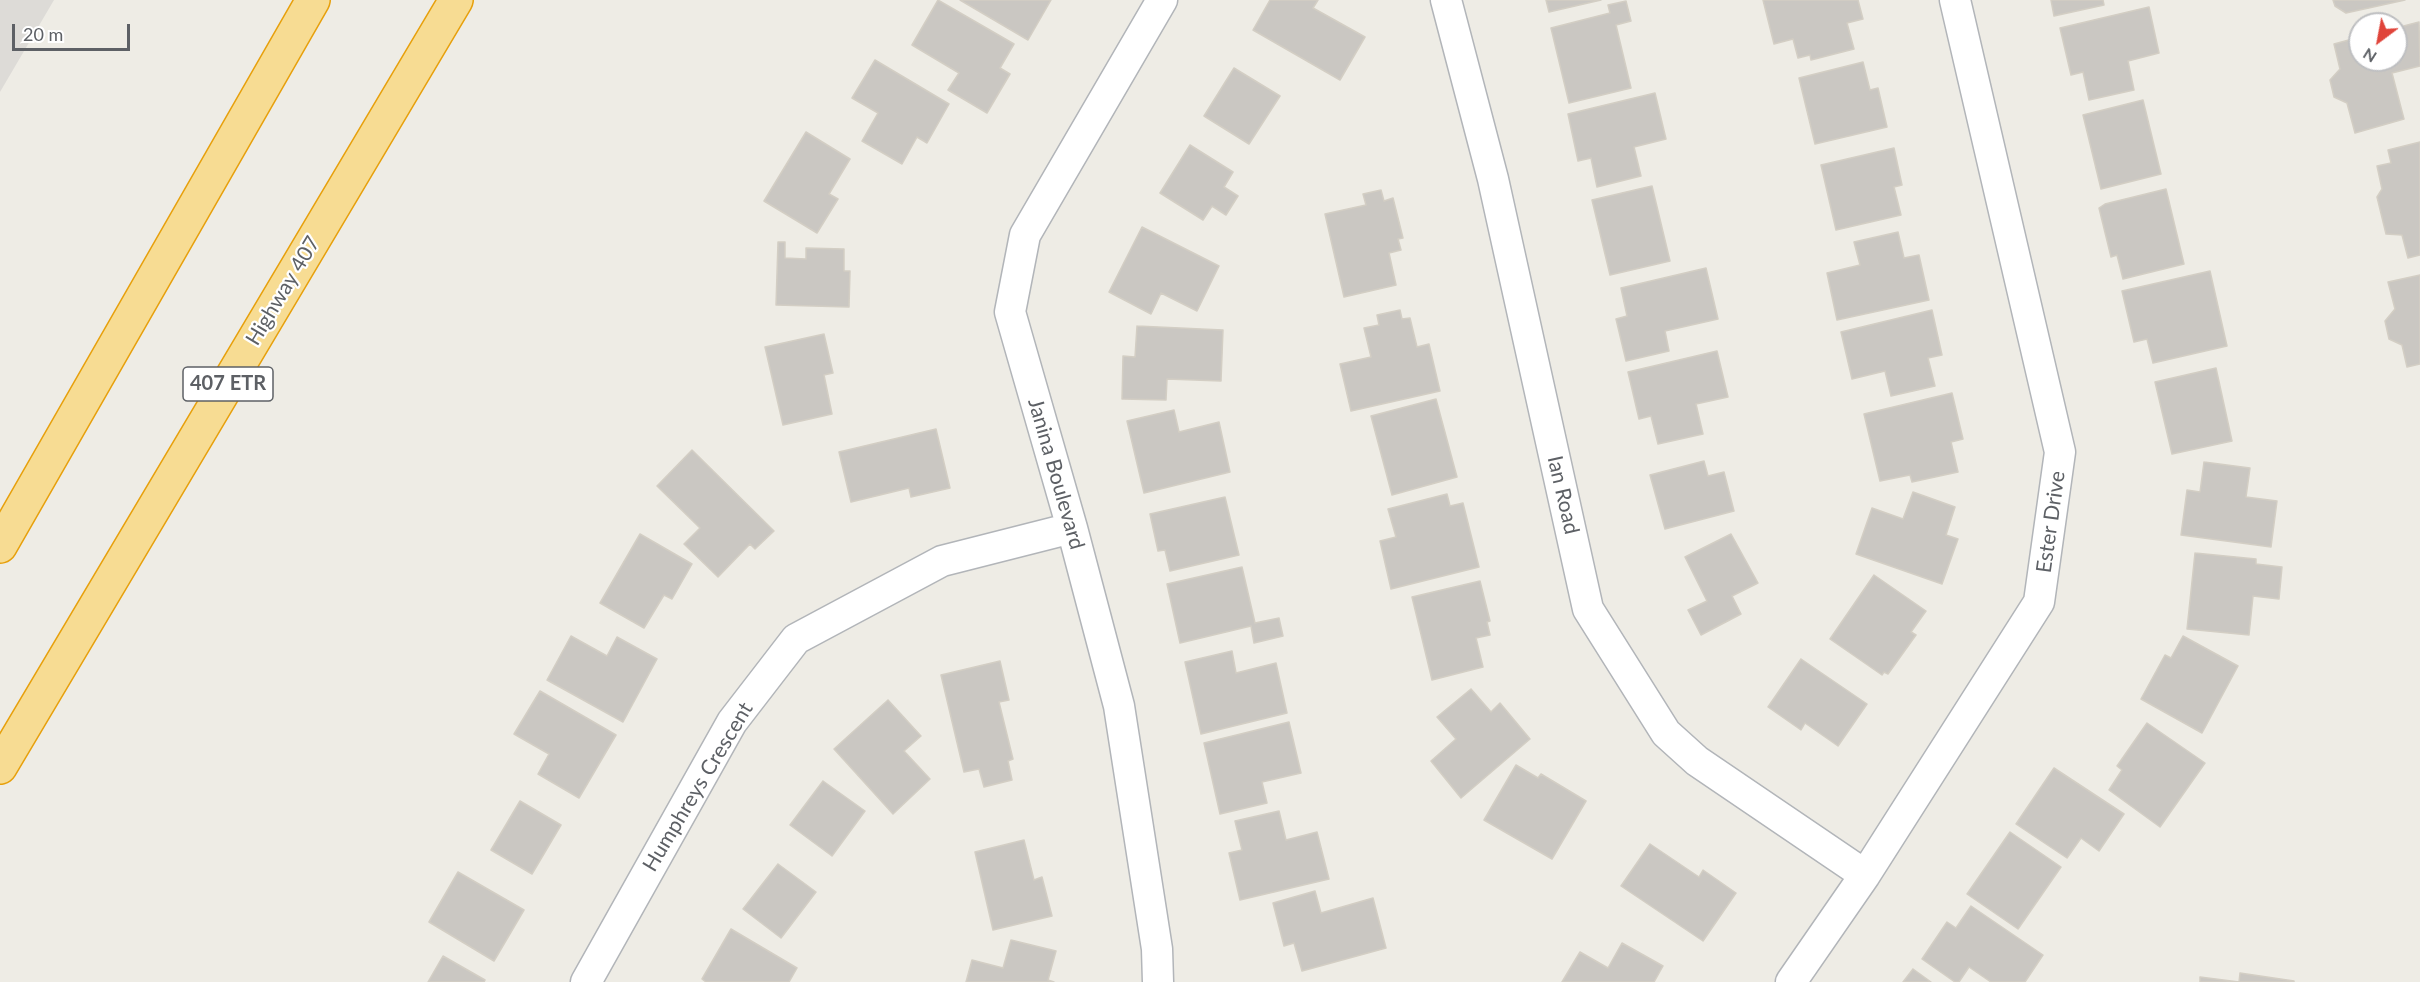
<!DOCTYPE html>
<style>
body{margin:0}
#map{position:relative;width:2420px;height:982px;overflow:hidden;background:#eeece5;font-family:Lato,sans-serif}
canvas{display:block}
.north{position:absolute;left:2348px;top:12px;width:60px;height:60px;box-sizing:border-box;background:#fff;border:2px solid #bebfc1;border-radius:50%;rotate:212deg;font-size:16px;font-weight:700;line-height:24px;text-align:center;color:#5d6065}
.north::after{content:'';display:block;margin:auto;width:21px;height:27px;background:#e0443a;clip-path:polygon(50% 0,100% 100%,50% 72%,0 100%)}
.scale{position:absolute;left:12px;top:24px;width:118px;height:27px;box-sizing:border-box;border:3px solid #5d6065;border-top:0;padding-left:8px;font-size:18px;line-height:21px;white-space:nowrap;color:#5d6065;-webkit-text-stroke:4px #fff;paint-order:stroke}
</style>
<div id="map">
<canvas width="2420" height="982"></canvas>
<div class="north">N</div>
<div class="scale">20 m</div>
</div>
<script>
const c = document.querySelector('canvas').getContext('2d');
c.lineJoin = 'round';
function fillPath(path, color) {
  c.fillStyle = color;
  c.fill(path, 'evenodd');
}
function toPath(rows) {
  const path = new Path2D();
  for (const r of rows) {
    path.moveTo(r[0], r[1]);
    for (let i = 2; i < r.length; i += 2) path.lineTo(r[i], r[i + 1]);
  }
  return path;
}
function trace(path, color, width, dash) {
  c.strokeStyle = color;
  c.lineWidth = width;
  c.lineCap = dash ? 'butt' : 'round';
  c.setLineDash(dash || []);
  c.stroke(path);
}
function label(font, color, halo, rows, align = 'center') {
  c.font = font + ' Lato,sans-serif';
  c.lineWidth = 4.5;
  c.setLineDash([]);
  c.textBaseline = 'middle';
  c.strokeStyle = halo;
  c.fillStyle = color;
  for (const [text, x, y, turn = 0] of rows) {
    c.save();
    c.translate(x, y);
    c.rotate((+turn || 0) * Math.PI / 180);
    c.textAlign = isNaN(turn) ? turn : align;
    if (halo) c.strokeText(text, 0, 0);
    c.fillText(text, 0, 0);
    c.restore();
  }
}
const industrial = toPath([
 [0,0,54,0,0,92]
]);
const building = toPath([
 [938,0,1014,44,1000,68,1010,74,987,113,948,90,959,73,912,45,938,0],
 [960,0,1051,0,1028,40,960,0],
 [1270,0,1318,0,1313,8,1365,37,1340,80,1253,30,1270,0],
 [1546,0,1601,0,1549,12,1546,0],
 [1763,0,1858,0,1863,19,1847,23,1854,49,1811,60,1810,55,1798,58,1793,39,1774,44,1763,0],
 [2051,0,2103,0,2104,5,2054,16,2051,0],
 [2333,0,2405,0,2346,13,2335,6,2333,0],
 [1626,1,1631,21,1616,25,1631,88,1569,103,1551,28,1610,13,1608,5,1626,1],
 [2149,7,2159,53,2128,61,2134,90,2089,100,2083,72,2071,75,2060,28,2149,7],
 [2419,22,2420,66,2392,73,2404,119,2355,133,2347,103,2334,97,2330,80,2340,69,2334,44,2360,37,2360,60,2396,60,2396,28,2419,22],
 [875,60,949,104,927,143,917,137,902,164,862,141,878,113,852,98,875,60],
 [1863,62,1870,90,1878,88,1887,127,1815,144,1799,78,1863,62],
 [1234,68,1280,96,1249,144,1204,116,1234,68],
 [1655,93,1666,139,1634,147,1641,176,1597,187,1591,158,1578,161,1568,114,1655,93],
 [2143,100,2161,174,2101,189,2083,115,2143,100],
 [806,132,850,159,829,194,838,199,817,233,764,201,806,132],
 [2420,142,2420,255,2408,258,2402,235,2386,234,2377,197,2382,189,2377,166,2391,163,2388,150,2420,142],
 [1190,145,1233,172,1224,187,1238,196,1226,215,1212,206,1203,220,1160,193,1190,145],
 [1894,148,1902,185,1894,187,1901,215,1836,230,1821,165,1894,148],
 [1652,186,1670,261,1610,275,1592,200,1652,186],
 [2166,189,2184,264,2123,279,2117,255,2111,257,2099,208,2105,204,2166,189],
 [1381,190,1384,201,1393,198,1403,238,1398,239,1401,250,1389,253,1396,285,1344,297,1325,214,1366,205,1363,194,1381,190],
 [1142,227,1219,266,1197,311,1161,293,1151,314,1109,292,1142,227],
 [1898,232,1904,258,1919,255,1929,300,1837,320,1827,273,1860,265,1854,242,1898,232],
 [778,242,785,242,785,258,806,259,806,248,844,249,844,271,850,271,849,307,776,305,778,242],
 [1706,268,1718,319,1665,331,1669,351,1626,361,1616,319,1627,316,1621,288,1706,268],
 [2210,271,2227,346,2153,363,2147,339,2134,342,2122,291,2210,271],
 [2420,275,2420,364,2407,367,2402,345,2389,339,2385,321,2395,309,2388,282,2420,275],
 [1400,310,1402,319,1410,318,1417,347,1429,344,1440,391,1351,411,1340,364,1371,357,1364,328,1379,325,1377,315,1400,310],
 [1932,310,1942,355,1928,358,1935,386,1891,396,1885,371,1852,379,1841,332,1932,310],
 [1137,326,1223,330,1221,381,1167,379,1166,400,1122,399,1123,356,1135,357,1137,326],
 [824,334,833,373,824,375,832,414,783,425,765,347,824,334],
 [1717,351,1728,397,1696,404,1703,434,1658,444,1651,416,1639,419,1628,372,1717,351],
 [2216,368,2232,441,2172,454,2155,382,2216,368],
 [1952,393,1963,439,1951,442,1958,472,1912,482,1910,475,1880,481,1864,414,1952,393],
 [1436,399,1457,477,1392,495,1371,416,1436,399],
 [1174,410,1179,432,1219,422,1230,472,1144,493,1127,421,1174,410],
 [936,429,950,488,911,497,909,488,851,502,839,452,936,429],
 [692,450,774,531,755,549,750,544,718,577,684,544,700,528,657,486,692,450],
 [1704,461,1708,476,1724,472,1734,511,1665,529,1650,475,1704,461],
 [2204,462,2250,468,2246,497,2277,501,2271,547,2181,535,2187,490,2200,492,2204,462],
 [1913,492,1955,507,1946,535,1958,539,1942,584,1856,554,1872,508,1903,519,1913,492],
 [1447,494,1450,506,1463,503,1479,567,1391,589,1380,541,1396,537,1388,509,1447,494],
 [1225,497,1239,555,1170,571,1165,550,1158,551,1150,514,1225,497],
 [640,534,692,564,672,599,664,595,644,628,600,603,640,534],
 [1731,534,1758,583,1732,596,1741,614,1701,635,1688,610,1707,601,1685,557,1731,534],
 [2195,553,2256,559,2256,564,2282,567,2279,599,2253,596,2249,635,2187,629,2195,553],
 [1242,567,1255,623,1279,618,1283,636,1254,643,1251,626,1180,643,1167,584,1242,567],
 [1874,575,1926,611,1911,632,1916,635,1888,674,1884,672,1882,675,1830,639,1874,575],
 [1480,581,1490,621,1487,622,1490,635,1476,638,1483,667,1432,680,1412,597,1480,581],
 [571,636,607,656,617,637,657,659,623,722,547,680,571,636],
 [2183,636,2238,666,2202,733,2141,699,2165,655,2171,658,2183,636],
 [1232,651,1236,673,1276,663,1287,713,1201,734,1185,662,1232,651],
 [1801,659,1867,704,1838,746,1805,723,1801,730,1768,707,1801,659],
 [1000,661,1009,700,999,702,1013,759,1008,761,1012,780,984,787,979,769,964,772,941,675,1000,661],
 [1471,689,1491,712,1500,703,1530,739,1461,798,1431,761,1456,739,1437,717,1471,689],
 [540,691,616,735,579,798,538,774,549,754,514,734,540,691],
 [888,700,921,736,904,751,930,779,893,814,834,749,888,700],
 [1289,722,1301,773,1262,782,1267,803,1220,814,1204,743,1289,722],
 [2147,723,2205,763,2160,827,2109,790,2122,770,2117,766,2147,723],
 [1516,765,1538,778,1541,774,1586,801,1552,859,1484,820,1516,765],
 [2054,768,2124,814,2099,851,2081,838,2067,858,2016,824,2054,768],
 [823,781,865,811,832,856,790,825,823,781],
 [520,801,561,825,532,874,491,850,520,801],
 [1279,811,1286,840,1317,832,1329,879,1240,900,1229,853,1242,850,1235,821,1279,811],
 [2010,832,2061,867,2018,929,1967,894,2010,832],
 [1024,840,1034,880,1042,877,1052,916,993,930,975,852,1024,840],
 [1650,844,1699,877,1703,870,1736,893,1703,941,1621,886,1650,844],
 [778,864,816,892,781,938,743,909,778,864],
 [458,872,524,910,494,961,429,922,458,872],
 [1315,891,1321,913,1373,898,1386,948,1302,971,1294,943,1284,946,1273,903,1315,891],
 [1971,906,2043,955,2025,982,1991,982,1969,967,1959,982,1955,982,1922,959,1947,922,1956,928,1971,906],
 [731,929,797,968,789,982,706,982,702,979,731,929],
 [1011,940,1056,951,1048,980,1054,982,966,982,972,960,1003,968,1011,940],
 [1622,943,1663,966,1654,982,1562,982,1580,952,1608,968,1622,943],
 [443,956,485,980,484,982,428,982,443,956],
 [1913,969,1931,982,1903,982,1913,969],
 [2240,973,2294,981,2294,982,2239,982,2240,973],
 [2200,977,2239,982,2200,982,2200,977]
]);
const minor = toPath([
 [1446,0,1493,179,1588,609,1666,733,1697,761,1865,875],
 [586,982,732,722,796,639,942,561,1072,528],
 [1158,982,1157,949,1119,706,1072,528,1010,312,1025,235,1162,0],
 [1791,982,1865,875,2039,602,2060,452,1955,0]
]);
const motorway = toPath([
 [0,546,313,0],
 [0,767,456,0]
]);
const shields = [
 [228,384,90]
];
const shieldNames = [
 ["407 ETR",228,384]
];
const streetNames = [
 ["Highway 407",283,291,-59],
 ["Janina Boulevard",1056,474,74],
 ["Ian Road",1563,495,77],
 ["Ester Drive",2051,522,-82],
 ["Humphreys Crescent",698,787,-59]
];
fillPath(industrial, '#dddbd7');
fillPath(building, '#cac7c2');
trace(building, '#d3cec4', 1.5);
trace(minor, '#b2b5b9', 33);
trace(motorway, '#e7a00c', 36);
trace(minor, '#fff', 30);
trace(motorway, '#f7dc93', 33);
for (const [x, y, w] of shields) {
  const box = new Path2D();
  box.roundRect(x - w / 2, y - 17, w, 34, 4.5);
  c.fillStyle = '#fff';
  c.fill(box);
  trace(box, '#5d6065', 1.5);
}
label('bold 20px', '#5d6065', null, shieldNames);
label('21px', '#5d6065', '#fff', streetNames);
</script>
